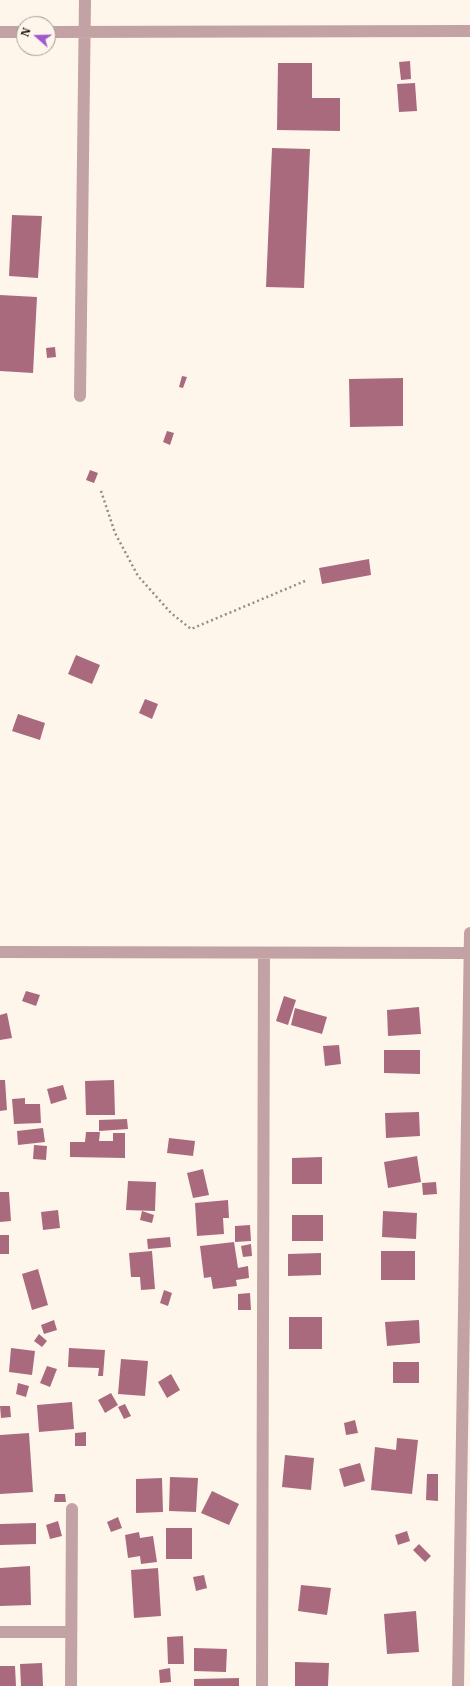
<!DOCTYPE html>
<style>
body{margin:0}
#map{position:relative;width:470px;height:1686px;overflow:hidden;background:#fef6eb;font-family:"IBM Plex Serif",serif}
canvas{display:block}
.north{position:absolute;left:16px;top:16px;width:40px;height:40px;box-sizing:border-box;background:#fef6eb;border:1px solid #a39d95;border-radius:50%;rotate:290deg;font-size:11px;font-weight:700;line-height:16px;text-align:center;color:#1b1813}
.north::after{content:'';display:block;margin:auto;width:14px;height:18px;background:#9f5acf;clip-path:polygon(50% 0,100% 100%,50% 72%,0 100%)}
</style>
<div id="map">
<canvas width="470" height="1686"></canvas>
<div class="north">N</div>
</div>
<script>
const c = document.querySelector('canvas').getContext('2d');
c.lineJoin = 'round';
function fillPath(path, color) {
  c.fillStyle = color;
  c.fill(path, 'evenodd');
}
function toPath(rows) {
  const path = new Path2D();
  for (const r of rows) {
    path.moveTo(r[0], r[1]);
    for (let i = 2; i < r.length; i += 2) path.lineTo(r[i], r[i + 1]);
  }
  return path;
}
function trace(path, color, width, dash) {
  c.strokeStyle = color;
  c.lineWidth = width;
  c.lineCap = dash ? 'butt' : 'round';
  c.setLineDash(dash || []);
  c.stroke(path);
}
const building = toPath([
 [410,61,411,79,401,80,399,62],
 [278,63,312,63,312,98,340,98,340,131,277,130],
 [415,83,417,111,399,112,397,84],
 [272,148,310,149,304,288,266,287],
 [12,215,42,216,38,278,9,276],
 [0,295,37,297,33,373,0,371],
 [55,347,56,357,47,358,46,348],
 [182,376,187,377,183,388,179,387],
 [403,378,403,426,350,427,349,379],
 [167,431,174,433,170,445,163,442],
 [90,470,98,473,94,483,86,480],
 [369,559,371,575,322,584,319,568],
 [76,655,100,665,92,684,68,674],
 [145,699,158,704,152,719,139,713],
 [18,714,45,723,40,740,12,731],
 [26,991,40,995,36,1006,22,1001],
 [284,996,296,1000,288,1025,276,1021],
 [419,1007,421,1034,388,1036,387,1010],
 [295,1008,327,1017,322,1034,291,1025],
 [7,1013,12,1038,0,1040,0,1015],
 [339,1045,341,1064,325,1066,323,1046],
 [384,1050,420,1050,420,1074,384,1073],
 [0,1080,5,1080,7,1110,0,1111],
 [114,1080,115,1115,86,1115,85,1081],
 [63,1085,67,1099,51,1104,47,1089],
 [25,1098,25,1104,40,1104,41,1123,14,1124,12,1099],
 [419,1112,420,1136,386,1138,385,1113],
 [127,1119,128,1129,99,1131,99,1120],
 [43,1128,45,1142,18,1145,17,1131],
 [86,1132,100,1132,99,1141,113,1141,113,1133,125,1133,125,1158,70,1157,70,1142,85,1142],
 [169,1138,195,1141,193,1156,167,1153],
 [34,1145,47,1146,46,1160,33,1159],
 [417,1156,421,1182,388,1188,384,1162],
 [322,1157,322,1184,292,1184,292,1158],
 [203,1169,209,1195,193,1198,187,1173],
 [128,1181,156,1182,155,1211,126,1210],
 [436,1182,437,1194,423,1195,422,1183],
 [0,1192,9,1192,11,1221,0,1222],
 [228,1200,229,1218,223,1218,224,1234,197,1236,195,1203],
 [58,1210,60,1228,43,1230,41,1212],
 [142,1211,154,1215,152,1223,140,1220],
 [383,1211,417,1213,416,1239,382,1237],
 [292,1215,323,1215,323,1241,292,1241],
 [250,1225,251,1241,235,1242,235,1226],
 [0,1235,9,1235,9,1254,0,1254],
 [170,1237,171,1247,148,1249,147,1239],
 [234,1242,238,1268,248,1266,249,1278,236,1280,237,1286,213,1289,211,1277,204,1278,200,1246],
 [251,1244,252,1256,243,1257,241,1246],
 [152,1251,155,1289,141,1290,140,1277,131,1277,129,1253],
 [381,1251,415,1251,415,1280,381,1280],
 [321,1253,321,1275,288,1276,288,1254],
 [38,1269,48,1305,32,1310,22,1274],
 [164,1290,172,1293,168,1306,160,1303],
 [250,1293,251,1310,238,1310,238,1294],
 [289,1317,322,1317,322,1349,289,1349],
 [54,1320,57,1330,44,1334,41,1325],
 [419,1320,420,1343,387,1346,385,1322],
 [39,1334,47,1341,42,1347,34,1341],
 [11,1348,35,1351,32,1375,9,1372],
 [69,1348,105,1350,103,1376,98,1376,99,1368,68,1367],
 [121,1359,148,1361,145,1396,118,1394],
 [393,1362,419,1362,419,1383,393,1383],
 [47,1366,57,1369,50,1387,40,1383],
 [171,1374,180,1390,167,1398,158,1382],
 [18,1383,29,1386,26,1397,16,1394],
 [111,1393,118,1405,105,1413,98,1400],
 [72,1402,74,1429,39,1432,37,1405],
 [125,1404,131,1416,124,1419,118,1407],
 [0,1406,10,1406,11,1417,1,1418],
 [355,1420,358,1433,346,1435,344,1423],
 [86,1432,86,1446,75,1446,75,1433],
 [29,1433,33,1492,0,1494,0,1435],
 [397,1438,418,1440,412,1494,371,1490,375,1447,396,1450],
 [285,1455,314,1458,311,1490,282,1487],
 [360,1463,365,1481,344,1487,339,1469],
 [427,1474,438,1474,438,1501,426,1500],
 [170,1477,198,1478,196,1512,169,1511],
 [162,1478,163,1512,136,1513,136,1479],
 [212,1491,239,1504,229,1525,201,1513],
 [55,1494,65,1494,66,1502,54,1502],
 [118,1517,122,1528,111,1532,107,1522],
 [58,1521,62,1536,50,1539,46,1525],
 [36,1523,36,1544,0,1545,0,1524],
 [166,1528,192,1528,192,1559,166,1559],
 [407,1531,410,1541,398,1545,395,1535],
 [139,1532,140,1538,153,1536,157,1562,141,1564,140,1556,128,1558,125,1535],
 [419,1544,431,1556,425,1562,413,1550],
 [30,1566,31,1605,0,1606,0,1568],
 [158,1568,161,1616,134,1618,131,1570],
 [204,1575,207,1588,196,1591,193,1577],
 [301,1585,331,1588,327,1615,298,1611],
 [416,1611,419,1652,387,1654,384,1614],
 [183,1636,184,1664,168,1664,167,1637],
 [194,1648,227,1649,226,1672,194,1671],
 [295,1662,329,1663,328,1686,295,1686],
 [42,1663,43,1686,21,1686,20,1664],
 [0,1666,15,1666,16,1686,0,1686],
 [170,1668,171,1682,160,1683,159,1670],
 [239,1678,239,1686,194,1686,194,1679]
]);
const path = toPath([
 [101,491,115,533,138,576,171,613,191,629,305,581]
]);
const minor = toPath([
 [0,32,24,32],
 [48,32,470,31],
 [80,396,85,0],
 [0,952,470,953],
 [0,1632,71,1632],
 [71,1686,72,1509],
 [262,1686,264,953],
 [458,1686,470,933]
]);
fillPath(building, '#a96a7e');
trace(path, '#938d85', 2.5, [2, 3]);
trace(minor, '#c2a2a5', 12);
</script>
